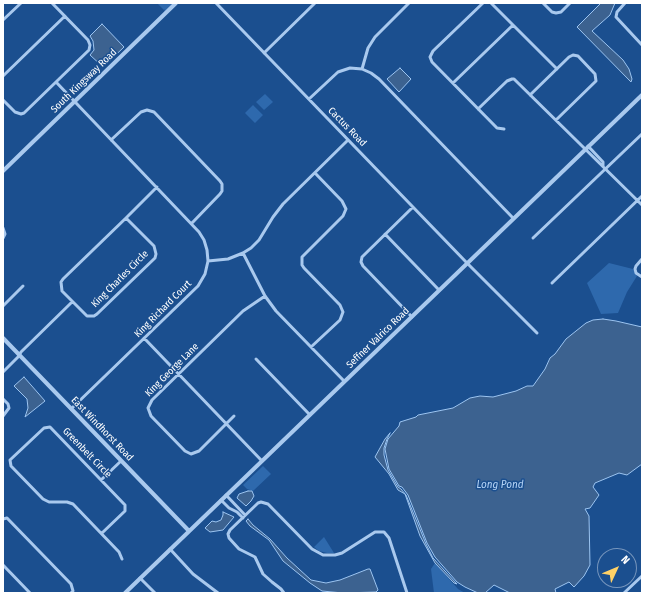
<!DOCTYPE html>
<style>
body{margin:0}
#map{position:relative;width:645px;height:596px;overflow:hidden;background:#1b4f8f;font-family:"Fira Sans Condensed",sans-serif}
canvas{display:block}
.frame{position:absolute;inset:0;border:4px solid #fff;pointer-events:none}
.north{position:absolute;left:597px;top:548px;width:40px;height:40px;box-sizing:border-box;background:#1b4f8f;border:1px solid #7695bc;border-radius:50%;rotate:46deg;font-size:11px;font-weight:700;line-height:16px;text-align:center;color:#fff}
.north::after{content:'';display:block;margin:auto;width:14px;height:18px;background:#ffd166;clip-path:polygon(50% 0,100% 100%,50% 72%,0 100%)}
</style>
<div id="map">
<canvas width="645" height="596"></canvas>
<div class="frame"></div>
<div class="north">N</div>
</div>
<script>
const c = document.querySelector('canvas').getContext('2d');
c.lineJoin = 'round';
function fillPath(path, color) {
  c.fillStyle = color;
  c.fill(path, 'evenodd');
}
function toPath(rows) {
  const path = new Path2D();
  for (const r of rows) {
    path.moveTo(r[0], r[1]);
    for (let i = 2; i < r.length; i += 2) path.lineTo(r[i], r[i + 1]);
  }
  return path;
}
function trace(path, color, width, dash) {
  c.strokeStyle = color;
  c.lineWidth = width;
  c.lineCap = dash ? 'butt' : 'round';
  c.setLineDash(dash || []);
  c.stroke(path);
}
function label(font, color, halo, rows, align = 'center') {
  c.font = font + ' "Fira Sans Condensed",sans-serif';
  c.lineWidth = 3;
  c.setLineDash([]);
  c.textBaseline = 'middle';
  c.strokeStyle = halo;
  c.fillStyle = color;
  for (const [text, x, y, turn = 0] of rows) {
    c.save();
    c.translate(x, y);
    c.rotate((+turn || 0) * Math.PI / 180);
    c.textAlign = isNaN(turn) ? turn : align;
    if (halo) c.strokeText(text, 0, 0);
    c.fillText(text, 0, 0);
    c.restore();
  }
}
const green = toPath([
 [157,3,174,3,164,12,165,9,164,10],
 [265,94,273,102,264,110,256,102],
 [253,105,263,115,255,123,245,113],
 [609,263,633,269,637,276,627,292,618,313,601,314,587,283],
 [263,466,271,474,253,491,247,489,243,485],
 [324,537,334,553,327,553,319,551,314,547],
 [435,563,458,589,465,593,434,593,431,569]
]);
const water = toPath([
 [601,3,615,3,610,15,592,31,623,60,629,69,632,79,631,82,577,27,601,3],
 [102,24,124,47,103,67,90,55,94,50,93,41,90,36,102,24],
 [400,68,411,79,399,92,387,79,400,68],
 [603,319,616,321,642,327,642,464,627,475,619,473,595,483,593,487,599,495,590,508,585,509,589,516,590,565,584,576,574,587,569,582,555,589,556,593,510,593,494,585,485,593,478,593,465,587,457,582,435,557,427,543,408,495,402,487,399,486,389,469,385,449,388,439,399,426,400,422,416,417,418,415,453,408,470,398,480,396,493,397,516,391,527,386,533,386,545,369,550,358,555,354,566,339,586,323,593,320,603,319],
 [24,377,45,401,25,417,28,408,27,399,14,386,24,377],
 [390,433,387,439,384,448,384,455,388,470,398,487,401,489,406,495,426,544,433,558,457,584,454,583,435,563,420,536,405,494,398,490,389,474,375,457,385,439,390,433],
 [248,491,252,491,254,496,251,501,246,506,237,498,239,494,248,491],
 [223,512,234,517,223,530,210,532,205,528,212,521,216,522,221,520,223,515,223,512],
 [248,519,253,525,270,539,287,558,311,580,326,583,340,580,368,569,370,569,378,590,376,592,343,593,322,591,310,583,283,561,269,540,250,526,246,521,248,519]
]);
const minor = toPath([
 [216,3,467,263,537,333],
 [483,3,433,51,430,57,432,62,497,128,504,129],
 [491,3,557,69],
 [543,3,552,12,556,13,561,12,570,3],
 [625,3,617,12,616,17,642,45],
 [3,20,21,3],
 [264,53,315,3],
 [362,69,368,48,375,37,409,3],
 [3,76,65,16],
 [56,82,199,232,204,240,207,250,208,261,205,274,198,286,71,409],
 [453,83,513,25],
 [530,95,569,57,573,55,578,56,595,74,596,81,556,120],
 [309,99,338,72,350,68,362,69,371,73,379,79,513,218],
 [3,100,15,112,21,114,24,113,89,50,90,45,88,40,52,3],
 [478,109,507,81,512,79,514,79,642,205],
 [111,140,141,112,147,110,154,112,220,181,222,184,222,191,220,194,192,223],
 [588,146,603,162,603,166],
 [126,218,154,246,156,254,155,258,97,314,94,316,87,316,62,291,61,282,63,279,126,218,157,187],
 [3,228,5,234,3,238],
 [385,234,439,290],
 [533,238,642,134],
 [243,253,265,296,276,311,344,381],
 [642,259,636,266,635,269,636,273,642,277],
 [208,261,228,259,243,253,251,248,259,240,273,217,283,204,348,140],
 [552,283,642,196],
 [3,306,23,286],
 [412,317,363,266,361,262,362,257,413,207],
 [144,338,262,461],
 [311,347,340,320,343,312,340,305,304,268,302,265,302,257,343,216,346,209,342,201,315,173],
 [256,359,310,415],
 [3,372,18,357,21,352,72,302],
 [3,399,8,404,9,408,3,416],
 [234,416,199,451,191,454,185,451,151,416,148,408,152,400,243,311,265,296],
 [101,480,121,461],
 [226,495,245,515],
 [221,500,229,508,237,512,243,518],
 [3,519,7,518,71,584,73,591,71,593],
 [102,533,125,511,125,505,50,427,44,428,10,460,11,466,43,499,49,502,67,502,73,504,119,552,122,559],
 [170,549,193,574,218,593],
 [3,565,30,593],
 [140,578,155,593],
 [284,593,281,589,272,582,263,574,255,557,239,549,229,538,228,534,230,530,258,503,261,502,268,504,312,549,323,555,335,555,342,553,375,532,384,532,389,538,407,593],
 [624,593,642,576]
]);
const tertiary = toPath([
 [3,171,176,3],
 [3,338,189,531],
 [125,593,642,95]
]);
const streetNames = [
 ["South Kingsway Road",84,81,-44],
 ["Cactus Road",347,127,46],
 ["King Charles Circle",120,279,-45],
 ["King Richard Court",163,309,-45],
 ["Seffner Valrico Road",378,338,-44],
 ["King George Lane",172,370,-45],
 ["East Windhorst Road",102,429,46],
 ["Greenbelt Circle",87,453,46]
];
const waterNames = [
 ["Long Pond",500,485]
];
fillPath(green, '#2e69ad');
fillPath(water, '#3c6290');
trace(water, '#9cc4f0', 1);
trace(minor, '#a9c9ee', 3);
trace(tertiary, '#a9c9ee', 4);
label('10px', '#fff', '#1b4f8f', streetNames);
label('italic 11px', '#b5d3f5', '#1b4f8f', waterNames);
</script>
